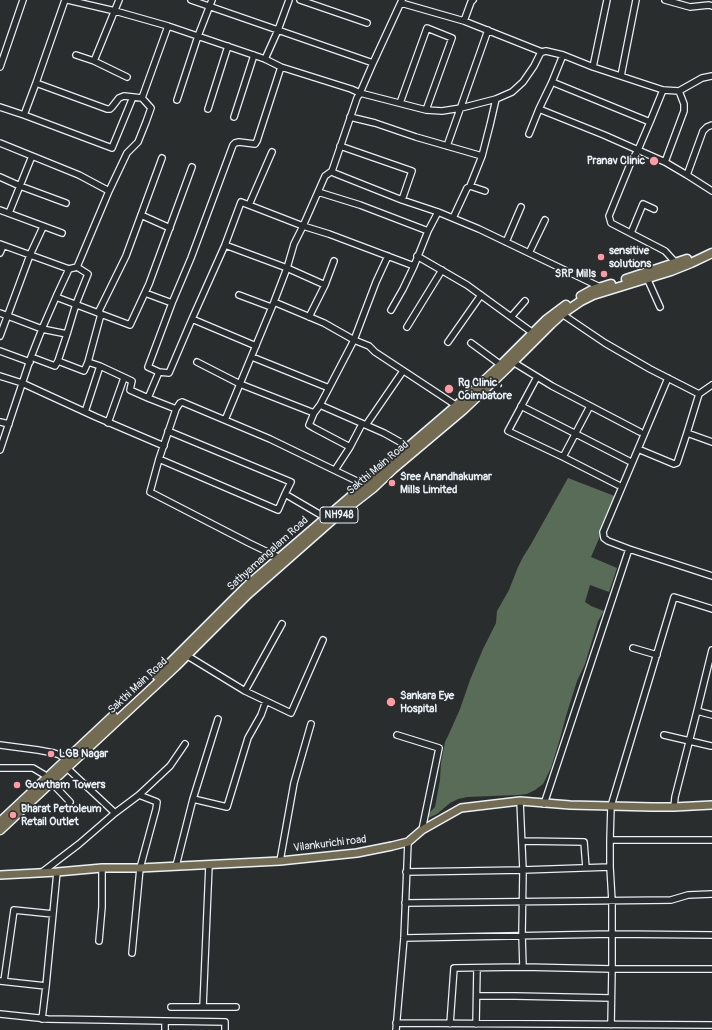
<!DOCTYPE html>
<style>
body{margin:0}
canvas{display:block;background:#2a2d2e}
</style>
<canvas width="712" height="1030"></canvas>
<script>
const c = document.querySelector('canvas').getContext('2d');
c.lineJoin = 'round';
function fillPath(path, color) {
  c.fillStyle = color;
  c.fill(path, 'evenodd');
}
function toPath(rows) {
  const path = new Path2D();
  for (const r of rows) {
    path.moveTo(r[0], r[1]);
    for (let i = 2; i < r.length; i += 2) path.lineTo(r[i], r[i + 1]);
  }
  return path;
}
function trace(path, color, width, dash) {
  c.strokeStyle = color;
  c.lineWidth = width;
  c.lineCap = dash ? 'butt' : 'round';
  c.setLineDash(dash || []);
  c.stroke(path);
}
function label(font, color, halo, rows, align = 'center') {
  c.font = font + ' Pangolin,sans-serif';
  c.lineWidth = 3.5;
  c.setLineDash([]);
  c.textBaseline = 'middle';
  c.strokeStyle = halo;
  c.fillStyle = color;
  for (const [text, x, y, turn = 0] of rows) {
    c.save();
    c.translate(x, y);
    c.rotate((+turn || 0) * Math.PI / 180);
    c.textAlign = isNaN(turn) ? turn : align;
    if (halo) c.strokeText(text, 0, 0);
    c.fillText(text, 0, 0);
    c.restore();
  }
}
const green = toPath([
 [568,478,617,497,591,557,617,568,609,592,590,585,585,602,591,606,604,611,598,621,585,664,577,681,566,716,559,742,551,768,543,784,535,790,527,794,518,795,467,797,458,799,450,803,437,814,428,818,428,815,429,813,435,807,440,780,441,763,445,742,448,736,460,709,470,680,483,649,496,623,497,611,509,590,518,567,523,557,530,546]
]);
const minor = toPath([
 [68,0,115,11,168,26,265,59,281,67,351,89,360,93,426,110,442,111,461,108,496,99,512,92,523,82,534,66,540,54,542,52,546,51,563,55,593,67,663,90,679,91,702,78,712,76],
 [119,0,94,61,127,77],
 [191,0,373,63],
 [300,0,367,23],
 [402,0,373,63,360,93,357,98,332,171,334,173,402,200,438,212,479,229,600,287],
 [665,0,690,7,709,5,712,6],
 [401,3,464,21,471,2,473,0],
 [464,21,542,52],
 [76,55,94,61],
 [265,59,278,30,289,0],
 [0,67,23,0],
 [593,67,607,0],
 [621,76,636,0],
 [552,82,563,55],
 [36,83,107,109,110,109,112,107,119,98,124,96,133,97],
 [663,90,650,122,552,82,539,109,604,135,665,162,687,175,712,191],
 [177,100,198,36,212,0],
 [400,103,427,28,452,38,426,110],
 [0,107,24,115,112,148,133,97,142,98],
 [208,109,228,46],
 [24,115,36,83,65,0],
 [234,117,254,55],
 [350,117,375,123,416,137,482,156],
 [650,122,638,150,631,162,609,216,611,223,665,251,676,263],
 [529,134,539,109],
 [0,143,79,175,109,191],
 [340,146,412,171,402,200],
 [447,146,488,30],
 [665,162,684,111,684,104,679,91],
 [687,175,703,131,707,127,712,125],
 [0,177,20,186,66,203],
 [470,186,485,191],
 [318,192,360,205,428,231],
 [249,205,272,152],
 [0,210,62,233],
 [9,213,32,156],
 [141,215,170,228],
 [453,218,467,188,470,186,482,156,490,125,496,99],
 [631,233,643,204,654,209],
 [506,242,521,207],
 [0,244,69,269],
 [225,245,287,268,325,285],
 [0,253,3,246],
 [529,253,545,220],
 [417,256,467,285,533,333],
 [647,278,660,307],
 [145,293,172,303],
 [239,295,271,307],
 [56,297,130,325,149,284,192,167],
 [274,302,324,323,354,340,369,346,375,352,457,406],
 [391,310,403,289,414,266],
 [0,313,42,329,67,334,58,361,84,371,88,362,100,366,132,381,130,390,148,398],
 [98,313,126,256,162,158],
 [562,314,605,343,650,369,699,394,712,385],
 [309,317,325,285,334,261],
 [511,317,525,301],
 [192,319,256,346],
 [407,327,442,270],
 [67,334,76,304,88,274,77,267],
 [0,336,30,255,43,227],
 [448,342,481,295],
 [471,343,501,365],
 [0,351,30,362],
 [31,357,55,366,58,361],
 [252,357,329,388,354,340,376,282,388,256],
 [88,362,101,314],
 [197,362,240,384,314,413,320,405,384,433,409,447],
 [513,362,552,386,640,432],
 [159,372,148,367,172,303,191,258,233,145,235,143,239,142,255,144,257,141,281,67],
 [0,376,22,383,96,417,164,446],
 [537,377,508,431,563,457,618,485],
 [668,378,603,532,604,538,608,541,629,549,712,576],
 [699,394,687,433,712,442],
 [320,405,329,388],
 [521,406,629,461],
 [176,409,180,403,182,402,270,439,365,485],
 [85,412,100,366],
 [314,413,309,425,314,428,350,447],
 [225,420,274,302,287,268,294,244,303,226,325,176,332,171],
 [0,422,9,424],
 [108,423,124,378],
 [366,425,403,371],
 [168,431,291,482,285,494],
 [638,449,674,464,677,463,687,433],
 [0,450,31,357,42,329,56,297,69,269,77,267,109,191,127,153,138,142,146,122,151,108,142,98,168,26],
 [563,457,590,406],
 [159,459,278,510,285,494,326,518],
 [335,470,350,447,362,424],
 [280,558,249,543,150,492,159,459,176,409,148,398,159,372,169,373,192,319,225,245,241,202,303,226,329,234,414,266,428,231,438,212],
 [712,609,674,597,611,806,610,840,610,867,612,901,612,969,712,969],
 [633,648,657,655],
 [186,655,245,691,291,713,323,640],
 [245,691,282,624],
 [697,711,712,715],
 [397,735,439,748,422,830],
 [664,735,711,746],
 [0,745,38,750,54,753,68,758],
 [0,768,33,768,48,777,51,782,70,802],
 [67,768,115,813],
 [193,799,227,807,248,738,261,715,266,701],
 [520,801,523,870,522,935,523,967],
 [544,804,629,549],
 [674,807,675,797,697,711,712,650],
 [610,840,712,840],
 [522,841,584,842,586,868],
 [280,861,294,783,311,724],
 [176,866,193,799,218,719],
 [406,872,523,870,610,867],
 [41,873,79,844,115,813,139,795,170,766,185,744],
 [405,903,671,900,688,895,712,894],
 [404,938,612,934,712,935],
 [99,941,102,907,102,868],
 [132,953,140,868,156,809,157,802,139,795],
 [0,981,46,986],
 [4,981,14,910,53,914],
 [477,996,515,996,611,998],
 [171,1007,236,1007],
 [203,1007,209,865],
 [0,1014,48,1019,225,1022,225,1030],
 [42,1019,46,986,57,872],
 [396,1023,712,1025],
 [450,1024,454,968,523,967,612,969,611,1025],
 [476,1024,477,968],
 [165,1030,165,1021],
 [396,1030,404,938,408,842]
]);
const major = toPath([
 [0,875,57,872,102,868,140,868,280,861,357,853,392,846,408,842,422,830,461,808,520,801,570,805,652,807,674,807,712,805]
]);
const highway = toPath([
 [626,279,687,259],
 [581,296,592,290,611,284],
 [157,676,248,585,470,394,501,365,546,320,566,305],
 [0,822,113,716],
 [0,830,91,745,176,666,248,594,332,520,373,488,393,469,463,410,507,368,551,324,562,314,581,301,593,295,671,271,691,263,712,253]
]);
const markers = [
 [654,161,5,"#ff9aa2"],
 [601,257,4,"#ff9aa2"],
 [604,274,4,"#ff9aa2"],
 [449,389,5,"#ff9aa2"],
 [392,483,4,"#ff9aa2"],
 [391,702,5,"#ff9aa2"],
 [51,754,4,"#ff9aa2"],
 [17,785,4,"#ff9aa2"],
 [13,815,4,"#ff9aa2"]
];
const shields = [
 [339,515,38]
];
const shieldNames = [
 ["NH948",339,515]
];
const poiNames = [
 ["Pranav Clinic",645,161,"right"],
 ["sensitive",609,251],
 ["solutions",609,264],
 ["SRP Mills",596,274,"right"],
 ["Rg Clinic ,",458,383],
 ["Coimbatore",458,396],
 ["Sree Anandhakumar",400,477],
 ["Mills Limited",400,490],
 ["Sankara Eye",400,696],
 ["Hospital",400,709],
 ["LGB Nagar",59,754],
 ["Gowtham Towers",25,785],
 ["Bharat Petroleum",21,809],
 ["Retail Outlet",21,822]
];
const streetNames = [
 ["Sakthi Main Road",378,468,-40],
 ["Sathyamangalam Road",268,554,-42],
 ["Sakthi Main Road",138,686,-43],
 ["Vilankurichi road",330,844,-7]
];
fillPath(green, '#596c57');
trace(minor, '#e8f1f8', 8);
trace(major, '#e8f1f8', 10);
trace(highway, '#e8f1f8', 11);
trace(minor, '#2a2d2e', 5.5);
trace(major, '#736b52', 7);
trace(highway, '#736b52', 8);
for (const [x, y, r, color] of markers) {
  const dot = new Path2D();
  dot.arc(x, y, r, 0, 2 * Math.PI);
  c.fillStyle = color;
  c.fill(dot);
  trace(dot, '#2a2d2e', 1.5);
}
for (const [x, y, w] of shields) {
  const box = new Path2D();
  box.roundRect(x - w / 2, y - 8, w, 16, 3);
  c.fillStyle = '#2a2d2e';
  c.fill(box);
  trace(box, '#e8f1f8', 1);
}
label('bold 10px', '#e8f1f8', null, shieldNames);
label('bold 11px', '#e8f1f8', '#2a2d2e', poiNames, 'left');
label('11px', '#e8f1f8', '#2a2d2e', streetNames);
</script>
